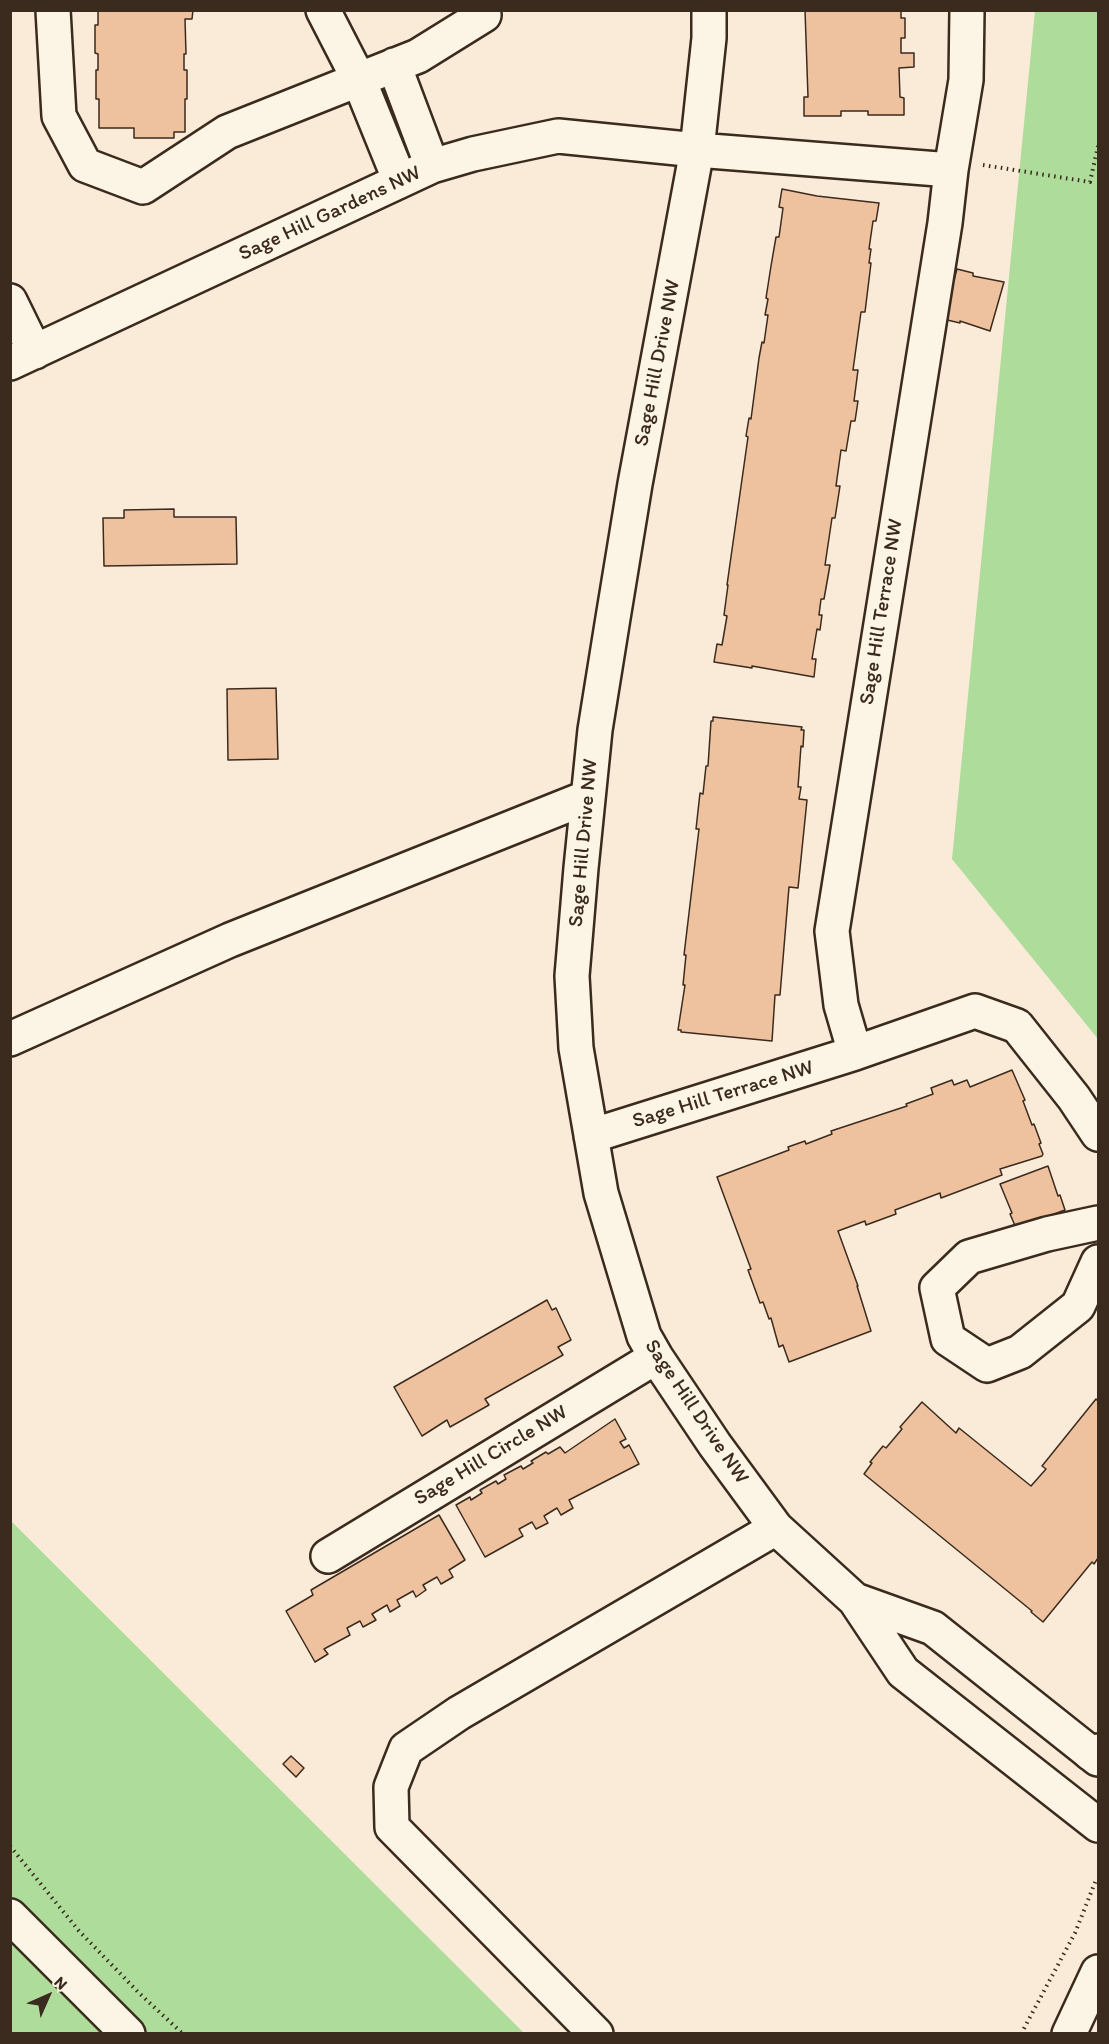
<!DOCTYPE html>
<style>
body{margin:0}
#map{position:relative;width:1109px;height:2044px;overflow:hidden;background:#f9ebd7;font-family:Itim,sans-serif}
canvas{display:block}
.frame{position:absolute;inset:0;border:12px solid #3b2a1e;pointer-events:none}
.north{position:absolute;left:18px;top:1966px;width:60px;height:60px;-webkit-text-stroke:4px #fcf5e5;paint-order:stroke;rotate:45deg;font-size:16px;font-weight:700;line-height:24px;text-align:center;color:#3b2a1e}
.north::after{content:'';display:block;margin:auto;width:21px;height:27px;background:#3b2a1e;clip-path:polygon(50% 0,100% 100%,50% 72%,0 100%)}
</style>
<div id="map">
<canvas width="1109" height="2044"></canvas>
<div class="frame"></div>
<div class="north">N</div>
</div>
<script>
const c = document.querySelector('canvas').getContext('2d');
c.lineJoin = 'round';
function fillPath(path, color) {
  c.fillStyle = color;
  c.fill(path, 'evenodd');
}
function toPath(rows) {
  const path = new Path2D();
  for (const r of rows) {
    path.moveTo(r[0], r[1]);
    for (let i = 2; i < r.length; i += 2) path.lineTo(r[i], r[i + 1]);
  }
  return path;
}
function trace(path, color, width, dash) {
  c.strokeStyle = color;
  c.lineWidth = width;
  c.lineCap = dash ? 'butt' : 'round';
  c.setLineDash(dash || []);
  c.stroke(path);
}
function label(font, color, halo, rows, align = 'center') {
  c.font = font + ' Itim,sans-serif';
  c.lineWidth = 6;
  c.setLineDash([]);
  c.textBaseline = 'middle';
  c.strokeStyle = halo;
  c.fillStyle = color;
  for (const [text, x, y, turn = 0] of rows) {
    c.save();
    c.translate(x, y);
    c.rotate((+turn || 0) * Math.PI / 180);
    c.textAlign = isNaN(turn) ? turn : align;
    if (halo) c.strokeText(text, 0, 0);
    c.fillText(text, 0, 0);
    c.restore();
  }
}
const green = toPath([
 [1035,11,1098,11,1098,1039,952,859],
 [11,1521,524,2033,11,2033]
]);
const building = toPath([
 [98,10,193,10,192,19,185,19,186,54,184,54,184,70,187,70,187,99,185,99,185,132,174,132,174,138,134,138,134,128,99,128,99,99,96,99,96,70,98,70,98,54,95,53,95,25,98,25,98,10],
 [805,10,901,10,901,18,905,18,905,38,901,38,901,53,914,53,914,67,899,68,900,97,904,98,904,115,868,115,868,111,841,111,841,116,804,116,804,97,808,97,805,10],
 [782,189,817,196,879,203,876,221,873,221,869,249,871,249,869,263,871,263,865,312,861,312,853,370,858,370,854,401,858,401,855,421,851,421,846,451,841,450,836,486,840,486,835,518,832,518,825,565,830,565,824,599,821,599,819,615,822,615,820,630,817,629,812,659,816,659,814,677,752,666,752,668,714,662,717,644,722,645,727,616,724,615,728,585,727,585,748,437,746,436,749,418,751,419,759,358,762,342,764,343,768,315,765,315,768,299,766,298,771,266,776,237,779,237,783,208,779,207,782,189],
 [957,269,973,273,973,276,1004,282,990,331,960,321,960,323,943,319,957,269],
 [174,509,174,517,236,517,237,564,104,566,103,518,124,518,124,510,174,509],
 [276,688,278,759,228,760,227,689,276,688],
 [713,717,802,727,801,730,804,730,803,747,801,746,798,787,801,787,799,799,807,800,798,888,789,887,780,995,775,995,772,1041,681,1032,681,1030,678,1030,685,985,683,985,686,955,684,955,699,829,696,829,700,793,703,794,706,766,708,766,711,721,713,721,713,717],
 [1012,1070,1025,1100,1023,1101,1032,1125,1034,1124,1041,1143,1039,1144,1043,1154,1042,1156,1000,1169,1002,1175,941,1198,940,1193,895,1210,896,1214,866,1225,865,1221,838,1231,858,1286,857,1286,871,1331,789,1362,783,1345,779,1347,771,1318,769,1319,763,1302,760,1303,748,1270,751,1269,717,1177,789,1150,788,1147,805,1141,806,1144,832,1134,831,1131,907,1106,906,1104,933,1094,931,1088,952,1080,954,1085,967,1080,970,1087,1012,1070],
 [1048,1166,1058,1196,1060,1195,1065,1210,1016,1228,1010,1214,1012,1213,1000,1184,1048,1166],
 [547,1300,552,1310,556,1308,571,1340,558,1347,563,1355,485,1399,489,1405,450,1427,447,1420,422,1436,394,1387,547,1300],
 [1096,1399,1098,1401,1098,1558,1094,1564,1092,1562,1043,1622,1031,1612,1032,1611,864,1474,872,1463,870,1462,883,1446,886,1448,902,1429,900,1427,922,1402,956,1433,959,1428,1031,1486,1046,1469,1042,1466,1096,1399],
 [615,1419,626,1439,620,1442,624,1448,629,1445,639,1464,569,1500,573,1508,561,1515,557,1508,544,1516,548,1523,536,1529,532,1522,519,1529,523,1536,485,1557,456,1505,470,1497,471,1500,482,1493,480,1490,496,1481,498,1484,506,1479,504,1475,521,1466,523,1469,533,1463,531,1461,546,1452,548,1454,560,1447,565,1453,615,1419],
 [439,1515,465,1560,449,1570,453,1577,441,1584,437,1577,423,1585,426,1590,416,1597,413,1591,397,1600,400,1606,390,1612,387,1605,372,1614,376,1620,363,1627,360,1621,347,1628,350,1635,324,1649,328,1654,315,1662,286,1611,313,1595,311,1590,439,1515],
 [291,1756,304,1768,296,1777,283,1764,291,1756]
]);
const path = toPath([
 [983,165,1090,182,1098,146],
 [10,1846,79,1931,139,1993,183,2034],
 [1021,2034,1075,1933,1096,1880]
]);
const minor = toPath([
 [53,10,59,116,85,165,143,187,227,132,418,56,484,15,481,10],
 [323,10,359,80,400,181],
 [709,10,709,38,697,150,635,484,613,618,595,730,581,868,572,976,576,1048,601,1193,644,1336,656,1357,715,1445,776,1528,855,1600,903,1672,1098,1825],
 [394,65,432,166],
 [10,301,35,352],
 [10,363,432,166,473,154,558,136,697,150,951,170],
 [10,1039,230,940,588,797],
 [855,1053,841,1005,832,931,945,223,951,170,966,80,967,10],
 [591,1136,855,1053,975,1011,1017,1026,1074,1098,1098,1134],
 [1098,1223,1047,1234,969,1257,937,1288,948,1339,987,1365,1020,1352,1078,1306,1098,1262],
 [328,1556,656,1357],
 [855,1600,933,1628,1098,1759],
 [596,2034,392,1827,391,1787,406,1749,459,1713,776,1528]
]);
const major = toPath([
 [1090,1753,1098,1751],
 [10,1916,128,2034],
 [1069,2034,1098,1972]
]);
const streetNames = [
 ["Sage Hill Gardens NW",330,214,-25],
 ["Sage Hill Drive NW",658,363,-79],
 ["Sage Hill Terrace NW",882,612,-81],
 ["Sage Hill Drive NW",584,843,-85],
 ["Sage Hill Terrace NW",723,1095,-17],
 ["Sage Hill Drive NW",696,1412,56],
 ["Sage Hill Circle NW",491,1456,-31]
];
fillPath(green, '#aedc9b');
fillPath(building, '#efc29f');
trace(building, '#3b2a1e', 1.5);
trace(minor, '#3b2a1e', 38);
trace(major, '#3b2a1e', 38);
trace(path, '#3b2a1e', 4, [1.5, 4.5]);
trace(minor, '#fcf5e5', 33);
trace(major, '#fcf5e5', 33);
label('21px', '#3b2a1e', '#fcf5e5', streetNames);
</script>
